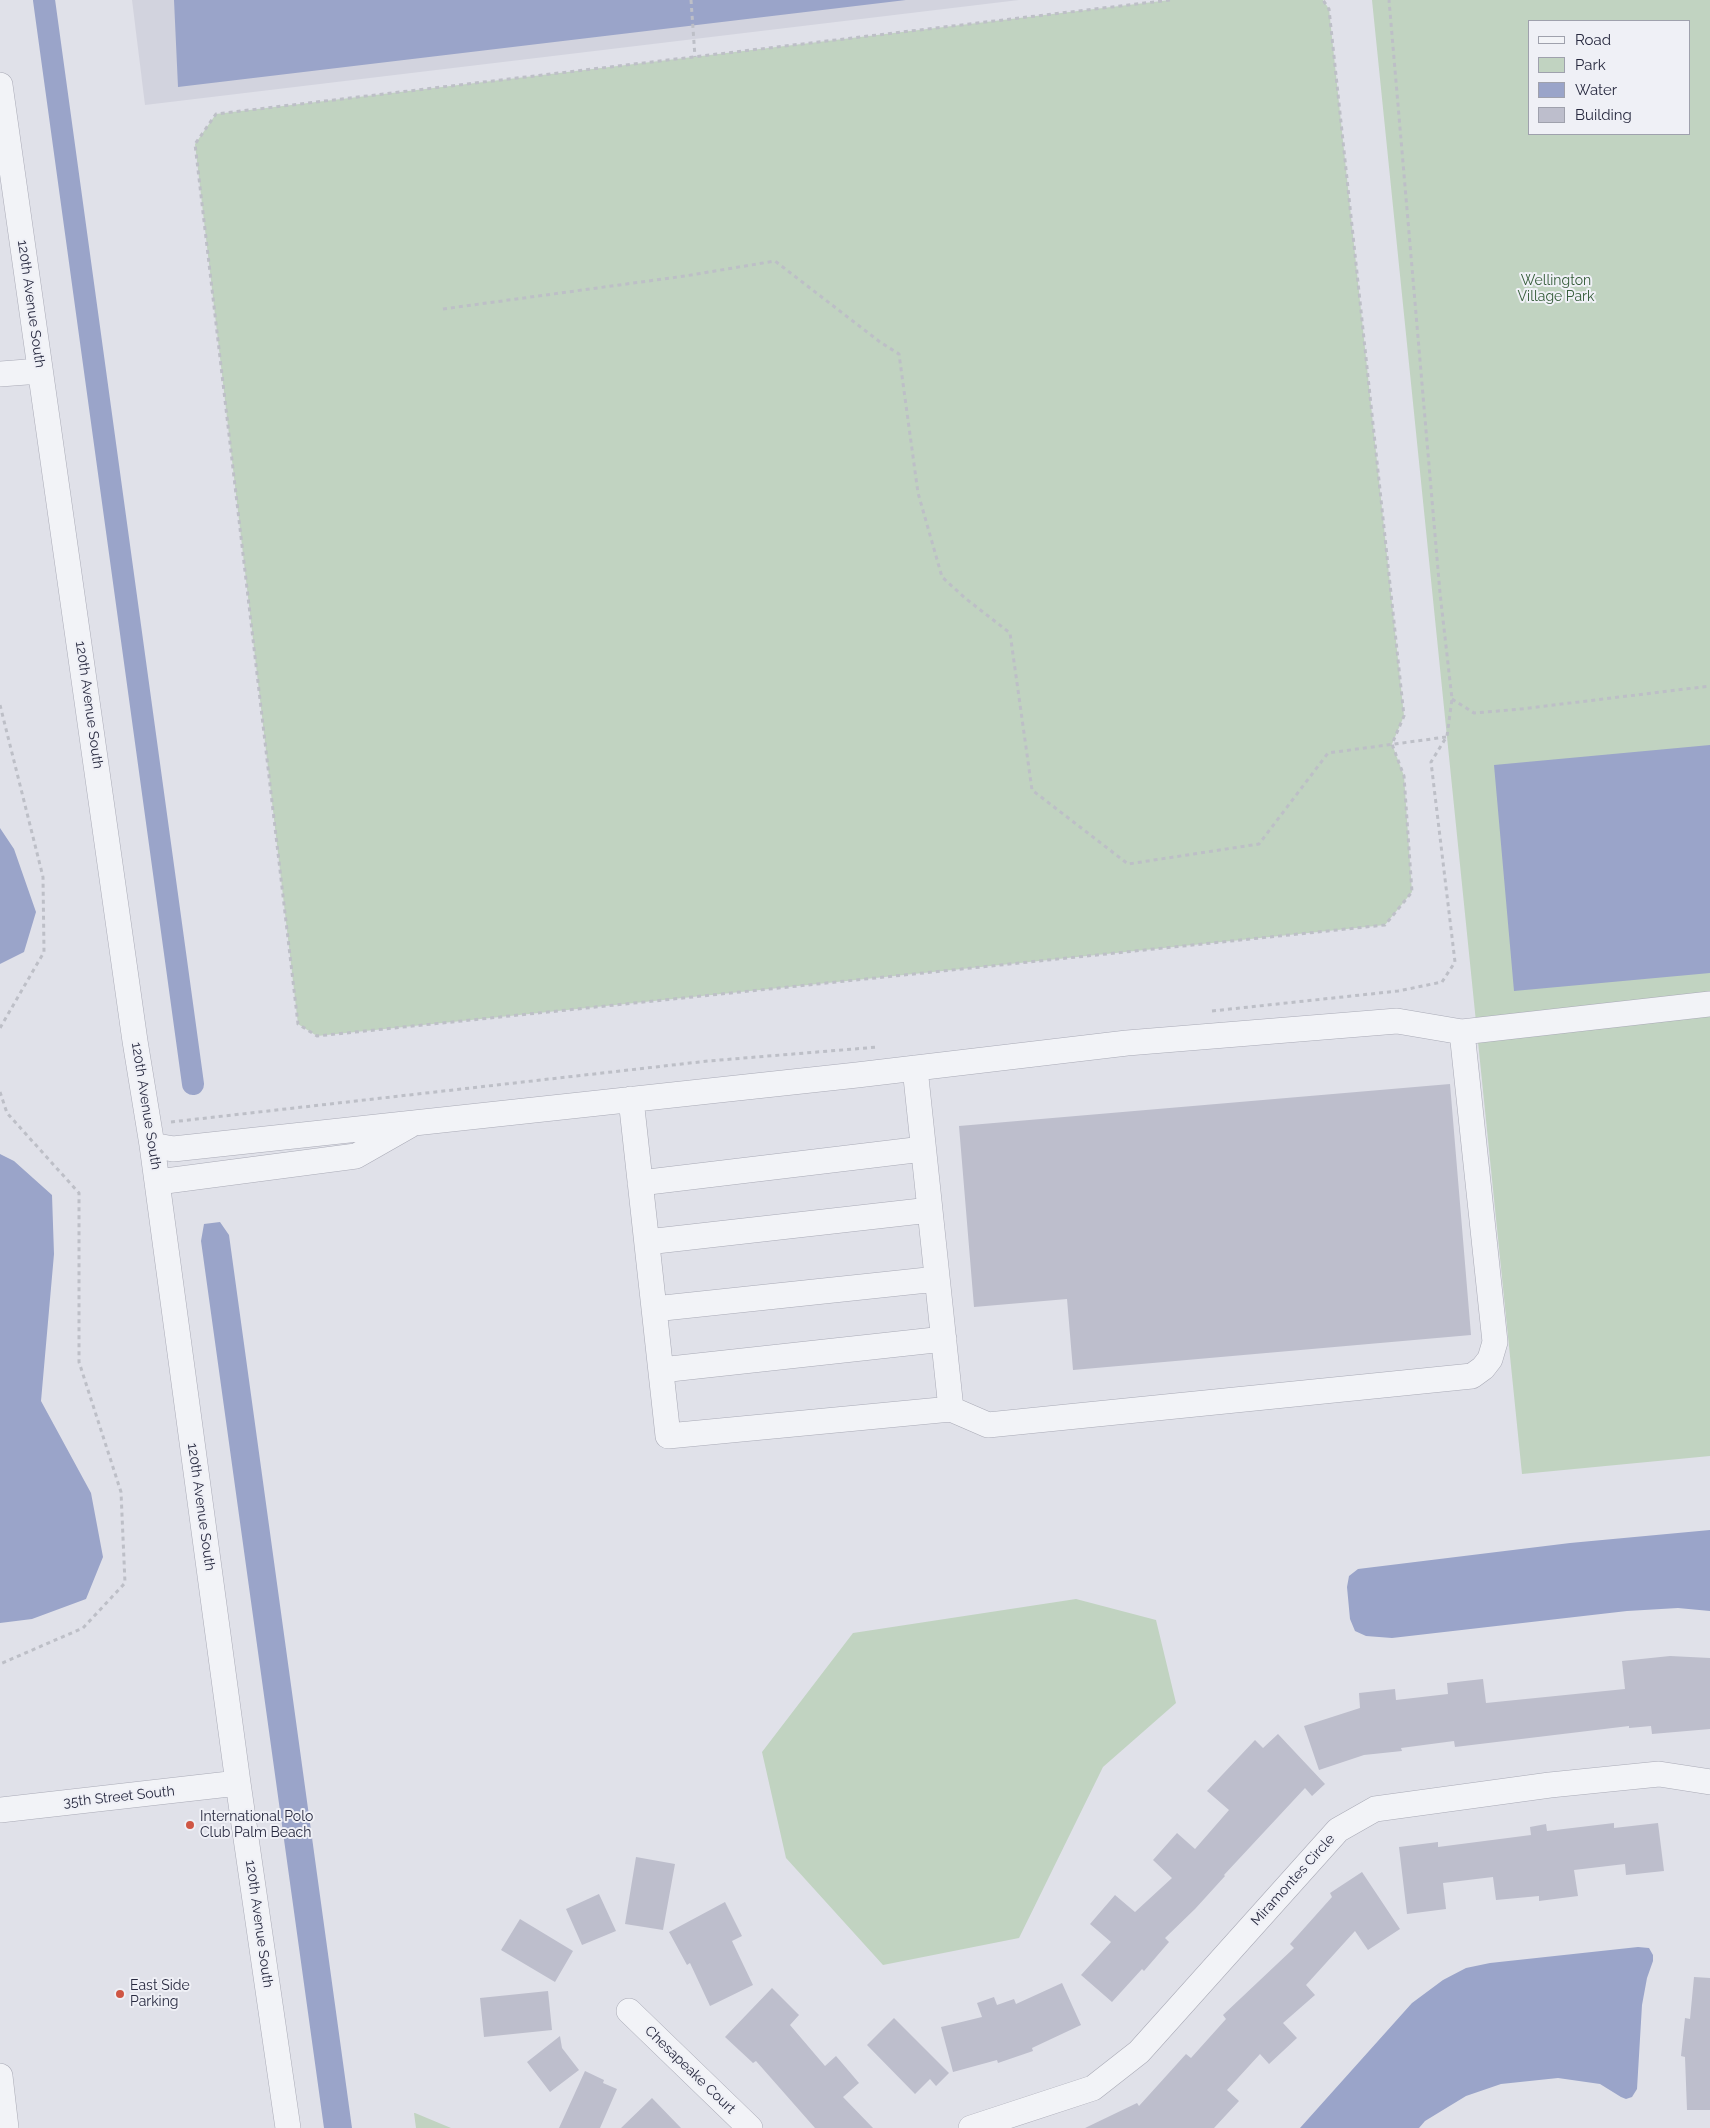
<!DOCTYPE html>
<style>
body{margin:0}
#map{position:relative;width:1710px;height:2128px;overflow:hidden;background:#e0e1e9;font-family:Raleway,sans-serif}
canvas{display:block}
.legend{position:absolute;left:1528px;top:20px;width:162px;height:115px;box-sizing:border-box;background:#eff0f6;border:1px solid #9fa1ad;margin:0;padding:6px 9px;list-style:none;font-size:15px;color:#282a40}
.legend li{display:flex;align-items:center;gap:10px;height:25px}
.legend b{width:25px;border:1px solid #9fa1ad}
</style>
<div id="map">
<canvas width="1710" height="2128"></canvas>
<ul class="legend">
<li><b style="height:6px;background:#f2f3f7"></b>Road</li>
<li><b style="height:14px;background:#c1d3c1"></b>Park</li>
<li><b style="height:14px;background:#9aa4c9"></b>Water</li>
<li><b style="height:14px;background:#bdbecc"></b>Building</li>
</ul>
</div>
<script>
const c = document.querySelector('canvas').getContext('2d');
c.lineJoin = 'round';
function fillPath(path, color) {
  c.fillStyle = color;
  c.fill(path, 'evenodd');
}
function toPath(rows) {
  const path = new Path2D();
  for (const r of rows) {
    path.moveTo(r[0], r[1]);
    for (let i = 2; i < r.length; i += 2) path.lineTo(r[i], r[i + 1]);
  }
  return path;
}
function trace(path, color, width, dash) {
  c.strokeStyle = color;
  c.lineWidth = width;
  c.lineCap = dash ? 'butt' : 'round';
  c.setLineDash(dash || []);
  c.stroke(path);
}
function label(font, color, halo, rows, align = 'center') {
  c.font = font + ' Raleway,sans-serif';
  c.lineWidth = 4;
  c.setLineDash([]);
  c.textBaseline = 'middle';
  c.strokeStyle = halo;
  c.fillStyle = color;
  for (const [text, x, y, turn = 0] of rows) {
    c.save();
    c.translate(x, y);
    c.rotate((+turn || 0) * Math.PI / 180);
    c.textAlign = isNaN(turn) ? turn : align;
    if (halo) c.strokeText(text, 0, 0);
    c.fillText(text, 0, 0);
    c.restore();
  }
}
const built = toPath([
 [132,0,1019,0,145,105]
]);
const green = toPath([
 [1170,0,1323,0,1329,9,1404,716,1392,744,1404,776,1412,892,1385,925,317,1036,298,1024,195,144,216,114],
 [1372,0,1710,0,1710,1456,1522,1474],
 [1529,21,1689,21,1689,134,1529,134],
 [1076,1599,1156,1620,1176,1703,1103,1767,1019,1938,883,1965,786,1858,762,1752,853,1633],
 [414,2113,415,2113,451,2128,416,2128]
]);
const water = toPath([
 [174,0,906,0,178,87],
 [1710,745,1710,973,1514,991,1494,765],
 [0,828,14,849,36,912,24,952,0,964],
 [0,1154,14,1161,52,1195,54,1254,41,1401,91,1493,103,1557,86,1599,32,1619,0,1623],
 [220,1222,229,1235,352,2128,324,2128,201,1241,204,1224],
 [1710,1530,1710,1611,1678,1608,1627,1611,1392,1638,1366,1636,1355,1631,1350,1619,1347,1587,1349,1576,1358,1569,1570,1543],
 [1638,1947,1649,1948,1653,1955,1653,1961,1647,1978,1642,2005,1637,2089,1632,2097,1626,2099,1621,2097,1600,2084,1558,2078,1501,2084,1466,2096,1425,2121,1419,2128,1300,2128,1412,2003,1443,1980,1466,1968,1490,1963]
]);
const canal = toPath([
 [44,0,193,1084]
]);
const building = toPath([
 [1450,1084,1471,1335,1073,1370,1067,1299,974,1307,959,1126],
 [1670,1656,1710,1658,1710,1729,1652,1734,1651,1726,1629,1728,1629,1726,1455,1747,1454,1741,1401,1748,1402,1751,1364,1755,1319,1770,1304,1726,1360,1708,1359,1693,1395,1689,1396,1700,1448,1694,1447,1683,1483,1679,1486,1703,1625,1689,1622,1661],
 [1278,1734,1325,1784,1312,1796,1305,1788,1224,1875,1225,1876,1195,1909,1165,1938,1169,1942,1144,1971,1142,1969,1112,2002,1081,1975,1111,1942,1090,1924,1115,1895,1135,1912,1172,1878,1153,1860,1177,1833,1195,1849,1229,1810,1207,1791,1255,1740,1263,1748],
 [1614,1823,1614,1828,1658,1823,1664,1871,1626,1875,1625,1864,1574,1870,1578,1896,1539,1901,1539,1896,1496,1900,1493,1877,1443,1883,1446,1909,1407,1914,1399,1847,1438,1842,1438,1847,1531,1835,1530,1827,1546,1824,1547,1831],
 [636,1857,675,1864,663,1930,625,1924],
 [1362,1872,1400,1929,1368,1950,1355,1931,1306,1985,1315,1995,1283,2023,1297,2038,1269,2064,1260,2054,1227,2090,1239,2101,1214,2128,1085,2128,1137,2103,1139,2106,1186,2054,1191,2058,1226,2019,1223,2015,1294,1948,1290,1944,1332,1897,1330,1893],
 [599,1894,616,1931,582,1945,566,1909],
 [725,1902,742,1936,732,1941,753,1985,710,2006,690,1963,687,1965,669,1932],
 [520,1919,573,1951,555,1982,501,1950],
 [1694,1977,1710,1978,1710,2110,1687,2110,1685,2057,1681,2056,1685,2018,1690,2019],
 [1062,1983,1081,2025,1032,2048,1033,2051,998,2063,997,2060,953,2072,941,2027,982,2017,977,2003,994,1997,997,2005,1014,1999,1016,2004],
 [772,1988,799,2015,790,2025,825,2066,836,2056,859,2083,843,2097,873,2128,815,2128,756,2061,753,2063,725,2037],
 [548,1991,552,2030,484,2037,480,1998],
 [894,2018,949,2073,936,2086,930,2079,915,2094,867,2045],
 [560,2036,562,2048,579,2070,550,2092,527,2062],
 [585,2071,604,2080,603,2083,617,2089,600,2128,559,2128],
 [652,2098,681,2128,621,2128]
]);
const path = toPath([
 [691,0,695,57],
 [1170,0,216,114,195,144,298,1024,317,1036,1385,925,1412,892,1404,776,1392,744,1404,716,1329,9,1323,0],
 [443,309,685,276,775,261,880,342,899,354,918,493,942,577,965,598,1010,633,1032,790,1128,864,1259,844,1328,753,1446,737],
 [1452,699,1474,713,1521,709,1710,686],
 [0,705,43,877,44,952,0,1028],
 [1212,1011,1398,991,1442,982,1455,962,1431,762,1447,736,1452,699,1440,593,1389,0],
 [0,1092,7,1113,79,1193,79,1362,121,1492,125,1583,83,1628,0,1664],
 [171,1122,708,1061,878,1047]
]);
const minor = toPath([
 [0,85,135,1041,152,1145,238,1783,288,2128],
 [0,374,40,371],
 [915,1068,951,1409,988,1425,1472,1376,1483,1368,1490,1359,1495,1342,1462,1032],
 [631,1099,668,1436,951,1409],
 [414,1123,857,1075,1127,1043,1397,1021,1462,1032,1710,1004],
 [152,1145,173,1149,414,1123,356,1156,158,1182],
 [640,1183,923,1149],
 [647,1242,930,1210],
 [654,1309,937,1279],
 [661,1370,944,1339],
 [0,1810,238,1783],
 [629,2011,750,2128],
 [0,2076,6,2128],
 [971,2128,1093,2088,1139,2052,1338,1830,1375,1809,1550,1785,1659,1774,1710,1782]
]);
const markers = [
 [190,1825,5,"#cf5644"],
 [120,1994,5,"#cf5644"]
];
const parkNames = [
 ["Wellington",1556,281],
 ["Village Park",1556,297]
];
const streetNames = [
 ["120th Avenue South",31,304,82],
 ["120th Avenue South",89,705,82],
 ["120th Avenue South",146,1106,81],
 ["120th Avenue South",201,1507,82],
 ["35th Street South",119,1797,-6],
 ["Miramontes Circle",1293,1880,-48],
 ["120th Avenue South",259,1924,82],
 ["Chesapeake Court",690,2070,44]
];
const poiNames = [
 ["International Polo",200,1817],
 ["Club Palm Beach",200,1833],
 ["East Side",130,1986],
 ["Parking",130,2002]
];
fillPath(built, '#d2d3de');
fillPath(green, '#c1d3c1');
fillPath(water, '#9aa4c9');
trace(canal, '#9aa4c9', 22);
fillPath(building, '#bdbecc');
trace(minor, '#a9aab6', 26);
trace(path, '#bdbfc7', 3, [4, 4]);
trace(minor, '#f2f3f7', 25);
for (const [x, y, r, color] of markers) {
  const dot = new Path2D();
  dot.arc(x, y, r, 0, 2 * Math.PI);
  c.fillStyle = color;
  c.fill(dot);
  trace(dot, '#eff0f6', 2);
}
label('14px', '#355c39', '#eff0f6', parkNames);
label('14px', '#282a40', '#eff0f6', streetNames);
label('14px', '#282a40', '#eff0f6', poiNames, 'left');
</script>
